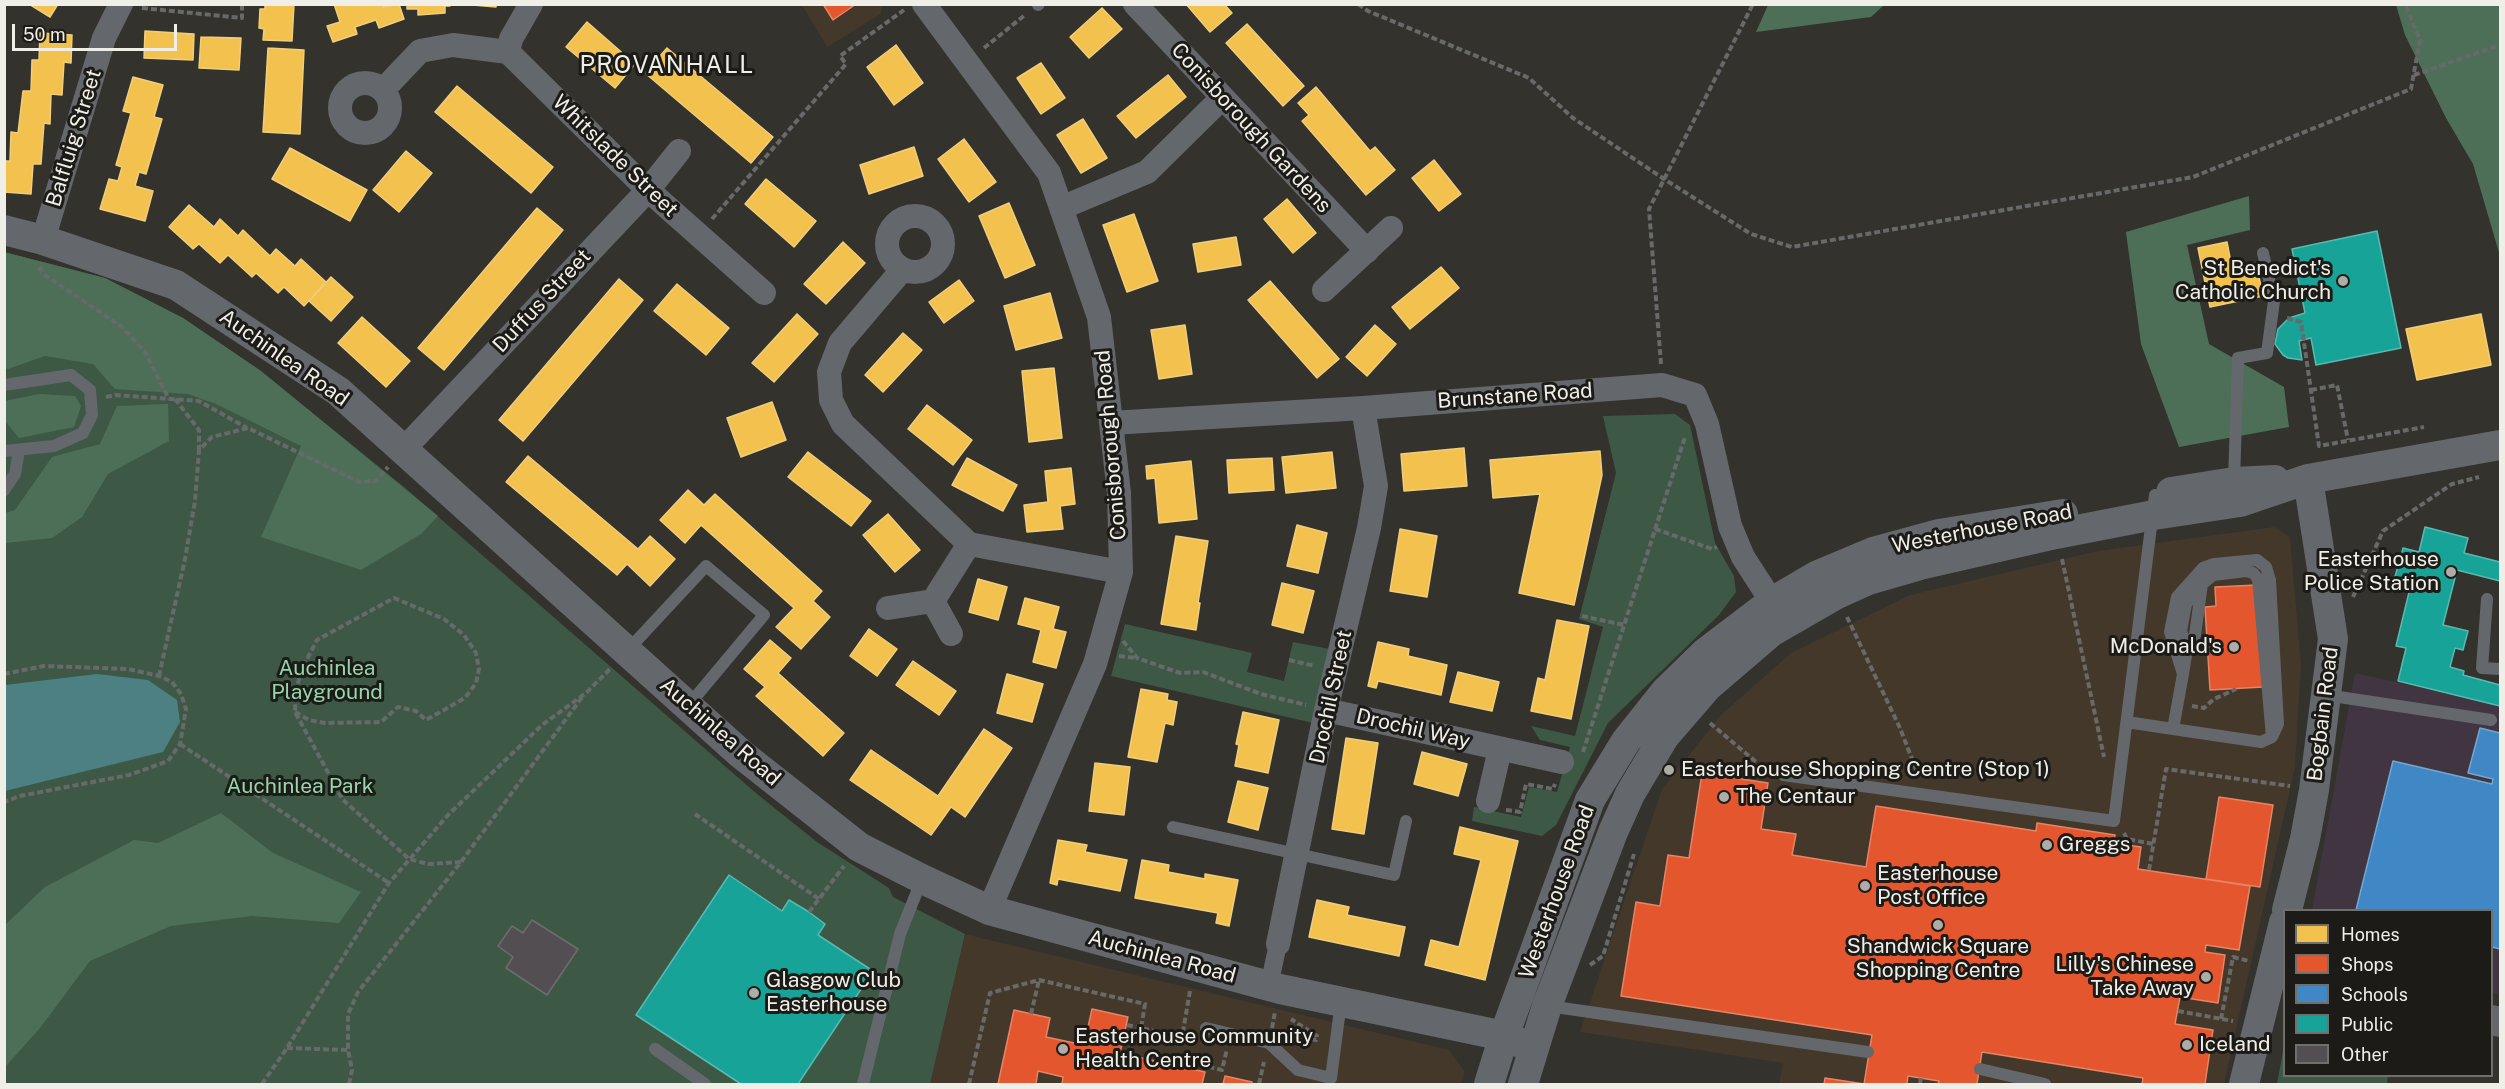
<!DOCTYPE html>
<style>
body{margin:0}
#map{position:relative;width:2505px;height:1089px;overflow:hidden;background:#33322d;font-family:"Public Sans",sans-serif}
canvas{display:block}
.frame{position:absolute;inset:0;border:6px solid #efeee7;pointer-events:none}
.legend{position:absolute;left:2283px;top:909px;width:210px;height:168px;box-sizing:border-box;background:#1c1b17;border:2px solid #706f6a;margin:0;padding:8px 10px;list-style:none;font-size:18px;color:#efeee7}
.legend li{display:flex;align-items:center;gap:12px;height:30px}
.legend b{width:30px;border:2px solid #706f6a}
.scale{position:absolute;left:12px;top:24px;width:165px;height:27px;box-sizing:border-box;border:3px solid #efeee7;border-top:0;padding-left:8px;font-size:18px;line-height:21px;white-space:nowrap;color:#efeee7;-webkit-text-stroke:4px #1c1b17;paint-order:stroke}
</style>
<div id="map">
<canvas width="2505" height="1089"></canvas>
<div class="frame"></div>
<ul class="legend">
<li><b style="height:16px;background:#f2c14e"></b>Homes</li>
<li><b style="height:16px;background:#e4572e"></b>Shops</li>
<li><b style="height:16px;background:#3f88c5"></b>Schools</li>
<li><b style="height:16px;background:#17a398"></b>Public</li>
<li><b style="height:16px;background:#524e52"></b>Other</li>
</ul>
<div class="scale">50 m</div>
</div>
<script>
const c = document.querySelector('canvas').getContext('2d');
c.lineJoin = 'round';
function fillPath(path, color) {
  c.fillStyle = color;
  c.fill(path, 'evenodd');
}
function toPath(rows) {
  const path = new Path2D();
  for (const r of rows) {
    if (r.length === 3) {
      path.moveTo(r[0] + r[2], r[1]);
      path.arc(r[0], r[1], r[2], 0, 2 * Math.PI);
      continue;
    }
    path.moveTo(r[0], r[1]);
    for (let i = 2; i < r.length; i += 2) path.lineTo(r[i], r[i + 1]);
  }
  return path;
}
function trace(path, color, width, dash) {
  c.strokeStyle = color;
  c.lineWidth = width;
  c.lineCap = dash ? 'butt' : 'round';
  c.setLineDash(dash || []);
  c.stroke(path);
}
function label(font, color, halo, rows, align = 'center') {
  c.font = font + ' "Public Sans",sans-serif';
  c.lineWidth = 6;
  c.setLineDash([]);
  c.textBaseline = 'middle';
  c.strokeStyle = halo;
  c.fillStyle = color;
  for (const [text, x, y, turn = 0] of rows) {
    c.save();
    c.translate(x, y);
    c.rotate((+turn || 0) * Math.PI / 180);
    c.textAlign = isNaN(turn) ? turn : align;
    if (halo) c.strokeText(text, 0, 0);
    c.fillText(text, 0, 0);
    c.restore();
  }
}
const commercial = toPath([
 [802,5,882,5,881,14,827,47],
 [2274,527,2290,537,2301,665,2295,767,2224,1084,1779,1084,1783,1063,1580,1032,1662,789,1721,715,1791,653,1910,595,2098,551],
 [965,934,1449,1050,1465,1072,1460,1084,930,1084]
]);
const education = toPath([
 [2355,673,2500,706,2500,995,2492,993,2492,910,2312,910]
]);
const green = toPath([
 [4,252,105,278,183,318,261,371,404,487,757,794,817,842,889,888,893,897,965,934,930,1084,5,1084],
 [1675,414,1690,425,1715,543,1734,576,1736,592,1719,615,1608,723,1556,825,1542,836,1472,821,1474,807,1521,817,1529,787,1557,792,1570,747,1540,740,1531,726,1575,736,1603,627,1579,619,1616,473,1603,416],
 [1125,624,1252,653,1247,672,1284,681,1293,642,1330,649,1313,723,1111,676],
 [2284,1045,2284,1076,2388,1076,2387,1084,2277,1084]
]);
const forest = toPath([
 [1768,5,1768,4,1884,5,1871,17,1756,32],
 [2396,5,2500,5,2500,256,2473,164,2446,118,2405,35],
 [2249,196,2250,230,2187,245,2209,344,2284,387,2289,427,2179,447,2141,344,2126,232],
 [4,252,105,278,183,318,261,371,438,516,421,534,361,570,261,537,301,446,216,404,188,394,115,389,93,364,45,356,8,369,4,367],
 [39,394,75,396,81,406,74,427,19,438,5,421,5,401],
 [168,404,169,441,108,474,82,517,52,538,5,543,5,513,15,510,52,457,100,444,117,406],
 [221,813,273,853,361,892,339,923,252,916,171,926,90,961,40,1028,5,1067,5,925,45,887,134,840,158,843]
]);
const water = toPath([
 [97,674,148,680,177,700,180,722,163,752,5,791,5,685]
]);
const homes = toPath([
 [29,4,58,4,50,17,29,4],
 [265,4,294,4,292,41,263,40,264,29,259,28,260,9,265,9,265,4],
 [334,4,382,4,383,7,399,4,404,19,379,28,376,20,355,27,357,34,333,42,327,26,340,22,334,4],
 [407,4,450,4,450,6,445,6,445,13,418,15,418,9,407,9,407,4],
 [461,4,496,4,496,7,461,4],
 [1186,4,1224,4,1232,13,1210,32,1186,4],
 [1102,8,1122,29,1089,58,1070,37,1102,8],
 [587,22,635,64,615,88,566,47,587,22],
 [1247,24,1304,86,1283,106,1226,43,1247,24],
 [145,31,194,34,193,60,144,58,145,31],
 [40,33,72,35,71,63,64,62,62,95,51,94,50,124,44,123,41,164,33,164,31,194,4,192,4,161,10,161,11,132,18,133,23,91,31,91,32,60,39,60,40,33],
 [201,37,241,38,239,70,199,68,201,37],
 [896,45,923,83,894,105,867,67,896,45],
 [268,48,304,50,300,134,263,132,268,48],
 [667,48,773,137,751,163,645,73,667,48],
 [1041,63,1065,98,1041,114,1017,78,1041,63],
 [1168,75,1186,97,1136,138,1117,116,1168,75],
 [133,77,163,85,154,117,162,119,146,174,139,172,135,186,153,191,145,221,100,209,109,179,118,181,122,167,116,165,131,113,123,111,133,77],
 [457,86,553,167,531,193,435,112,457,86],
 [1316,87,1370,151,1375,147,1395,170,1366,195,1302,121,1309,115,1298,103,1316,87],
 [1083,119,1107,158,1081,173,1057,135,1083,119],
 [964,139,996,182,969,202,938,159,964,139],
 [914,147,923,176,869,194,860,165,914,147],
 [290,148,367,190,350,221,272,179,290,148],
 [406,151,432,173,399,212,373,190,406,151],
 [1434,160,1461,194,1439,211,1412,178,1434,160],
 [766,179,816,221,794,247,745,204,766,179],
 [1287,199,1316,233,1293,253,1264,219,1287,199],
 [1009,203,1035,265,1005,278,979,216,1009,203],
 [189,205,214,227,220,219,238,236,243,230,270,256,276,249,295,266,301,259,326,282,304,306,284,287,278,293,256,273,252,277,228,255,220,263,199,244,193,249,169,227,189,205],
 [537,208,563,230,444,370,418,348,537,208],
 [1134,214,1158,281,1127,292,1103,225,1134,214],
 [1236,237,1241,265,1198,272,1193,244,1236,237],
 [843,242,865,263,826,304,804,284,843,242],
 [2227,242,2232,268,2256,263,2263,296,2210,307,2198,248,2227,242],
 [1441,267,1459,288,1410,329,1392,307,1441,267],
 [331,277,353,297,331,321,309,301,331,277],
 [619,279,643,300,523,441,499,420,619,279],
 [959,280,974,301,944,323,929,302,959,280],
 [1270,281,1339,359,1317,378,1248,300,1270,281],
 [677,284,729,328,706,355,654,311,677,284],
 [1050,293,1062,338,1016,350,1004,306,1050,293],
 [797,314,818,334,774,382,752,363,797,314],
 [2481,314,2491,365,2417,380,2406,329,2481,314],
 [362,317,410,361,386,387,338,343,362,317],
 [1185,325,1192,374,1159,379,1151,330,1185,325],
 [1375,325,1396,344,1367,376,1346,357,1375,325],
 [903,333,922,350,883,392,865,375,903,333],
 [1054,368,1062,438,1029,442,1022,371,1054,368],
 [772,402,786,440,741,457,727,418,772,402],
 [927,405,972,440,953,465,908,429,927,405],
 [1464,448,1467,486,1404,491,1401,454,1464,448],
 [1600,451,1602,475,1574,605,1519,593,1540,494,1493,498,1490,460,1600,451],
 [808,452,871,501,851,526,788,477,808,452],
 [1332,452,1336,488,1286,493,1282,457,1332,452],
 [528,456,638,549,650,536,675,559,650,586,627,564,617,575,506,482,528,456],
 [967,458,1017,485,1003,511,952,485,967,458],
 [1272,458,1274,490,1229,493,1227,460,1272,458],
 [1191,461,1197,519,1159,523,1155,478,1147,479,1146,466,1191,461],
 [1071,468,1075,504,1060,506,1063,529,1027,532,1024,505,1048,502,1045,471,1071,468],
 [688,490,704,505,715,494,822,591,813,601,830,617,801,649,776,627,794,608,701,525,685,543,660,520,688,490],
 [888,514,920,550,895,572,863,535,888,514],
 [1297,525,1327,533,1318,573,1287,566,1297,525],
 [1400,529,1437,536,1427,597,1390,591,1400,529],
 [1176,536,1208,541,1198,603,1200,603,1196,630,1161,624,1176,536],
 [978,579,1007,587,998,620,969,612,978,579],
 [1282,583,1314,591,1303,633,1272,625,1282,583],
 [1025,598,1059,607,1053,629,1066,632,1056,668,1033,662,1041,630,1018,624,1025,598],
 [1557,620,1589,626,1571,719,1531,711,1538,678,1545,680,1557,620],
 [869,629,897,649,877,676,850,656,869,629],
 [770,640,791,658,778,673,844,733,823,756,756,696,765,687,744,669,770,640],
 [1378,642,1409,649,1408,656,1447,665,1441,695,1378,681,1376,688,1368,686,1378,642],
 [913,661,956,691,939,715,896,685,913,661],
 [1458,672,1499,682,1492,711,1450,702,1458,672],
 [1007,674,1043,684,1032,722,997,713,1007,674],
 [1141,689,1168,694,1167,700,1177,702,1173,725,1165,723,1157,762,1128,757,1141,689],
 [1243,712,1279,720,1268,773,1235,766,1239,745,1236,744,1243,712],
 [984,729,1012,748,965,817,951,807,931,835,850,780,871,750,938,796,984,729],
 [1346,738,1378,743,1364,834,1332,829,1346,738],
 [1422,752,1467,764,1458,796,1414,784,1422,752],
 [1095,763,1130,767,1124,815,1089,811,1095,763],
 [1238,781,1268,788,1258,830,1228,822,1238,781],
 [1460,827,1518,841,1485,980,1425,965,1431,940,1459,947,1481,860,1454,854,1460,827],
 [1058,840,1087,845,1085,852,1127,860,1120,891,1058,879,1057,885,1050,883,1058,840],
 [1142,860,1169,865,1168,872,1205,879,1205,874,1238,880,1229,926,1216,923,1218,913,1135,898,1142,860],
 [1317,900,1349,907,1347,915,1405,927,1399,956,1309,937,1317,900]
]);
const shops = toPath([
 [823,4,856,4,833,20,823,4],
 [2257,585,2263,687,2210,690,2205,607,2216,606,2215,587,2257,585],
 [1702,773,1768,783,1761,829,1796,834,1792,855,1866,867,1876,806,2036,831,2037,823,2115,835,2113,843,2141,847,2138,869,2250,886,2239,950,2206,945,2205,952,2225,955,2218,1003,2180,997,2175,1024,2213,1030,2205,1084,2142,1084,2143,1078,1982,1052,1977,1084,1938,1084,1939,1081,1908,1076,1907,1084,1824,1084,1825,1078,1864,1084,1872,1035,1621,996,1636,902,1660,906,1668,855,1689,858,1702,773],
 [2219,797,2273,805,2260,887,2206,879,2219,797],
 [1092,1009,1128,1017,1120,1053,1205,1072,1202,1084,1062,1084,1063,1077,1038,1071,1036,1084,998,1084,1014,1010,1050,1018,1046,1037,1084,1045,1092,1009],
 [1225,1076,1252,1082,1252,1084,1223,1084,1225,1076]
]);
const schools = toPath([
 [2480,728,2500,733,2500,949,2492,947,2492,910,2356,910,2393,761,2492,784,2493,779,2468,773,2480,728]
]);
const public = toPath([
 [2377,231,2401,348,2316,365,2311,338,2299,341,2302,360,2288,358,2283,355,2275,344,2278,329,2289,318,2305,313,2292,249,2377,231],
 [2425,527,2468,538,2464,553,2500,562,2500,581,2457,570,2443,625,2468,631,2463,650,2455,648,2450,667,2464,671,2463,675,2500,685,2500,706,2398,681,2406,648,2396,646,2411,584,2394,580,2398,566,2392,564,2395,554,2401,556,2403,548,2419,552,2425,527],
 [729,875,782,911,789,900,809,912,825,924,818,935,873,971,798,1084,741,1084,636,1015,729,875]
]);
const building = toPath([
 [532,920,578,949,547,995,506,968,513,957,498,946,512,926,523,933,532,920]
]);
const path = toPath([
 [1358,4,1368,11,1529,78,1573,118,1664,179,1751,234,1792,247,2193,177,2411,89,2420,40,2405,4],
 [142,8,242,18,242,4],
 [984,48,1025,15],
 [2414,75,2500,45],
 [712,219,846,64,840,56,904,10],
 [39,267,45,275,122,327,145,352,169,399],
 [2287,318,2301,322,2319,446,2424,427],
 [1661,364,1649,209,1753,4],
 [2311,390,2337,385,2348,440],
 [106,397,115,395,199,401,247,428],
 [175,399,199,430,199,450],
 [1655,529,1712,549,1717,547],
 [2062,559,2104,757],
 [2353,597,2383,531,2452,484,2479,477],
 [1582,616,1624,625],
 [1847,617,1900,728,1919,777],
 [1123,641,1137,658,1180,673,1203,672,1261,694,1306,705],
 [1119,656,1136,658],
 [1289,660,1315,666],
 [4,674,44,666,128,669,159,676,172,682,181,694,186,709,180,744,168,761,129,775,20,796,4,802],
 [159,676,185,559,195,501,199,450,212,437,248,428,359,482,376,481,388,467],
 [2192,706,2204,708,2214,699,2236,689],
 [295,712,309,720,325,723,381,722,398,707,416,711,426,720,465,698,476,683,479,669,476,653,464,635,444,619,394,598,317,640,303,667,296,689,295,712,343,800,409,859,428,864,461,862],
 [1710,723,1768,772],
 [180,744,389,883],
 [1583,752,1685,437],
 [1506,810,1520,812,1526,784,1553,789,1555,784],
 [695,814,819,899],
 [2124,833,2127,839,2153,844],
 [2149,870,2166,769,2290,786],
 [809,912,844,866],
 [1590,965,1603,956,1634,854],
 [1190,991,1182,1037,1194,1040],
 [2178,1011,2233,1021],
 [1031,1014,1039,980],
 [2221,1019,2233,957,2249,961],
 [1127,1025,1141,1028],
 [1272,1028,1275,1012],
 [1284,1033,1316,1040,1317,1036,1291,1019],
 [287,1048,348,1050],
 [1187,1068,1188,1062,1222,1070,1227,1049],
 [262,1084,287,1048,389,883,448,815,542,725,586,693,611,668],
 [349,1084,352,1070,348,1050,348,1014,358,992,461,862,583,696],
 [969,1084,990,993,1039,980,1145,1004,1141,1028,1182,1037],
 [1259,1084,1264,1062],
 [1920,1084,1921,1077]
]);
const service = toPath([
 [1038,5,1039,4],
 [4,385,71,375,90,390,92,415,83,433,54,446,4,451],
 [2234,481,2238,358,2267,353,2274,301,2263,253],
 [4,490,15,474,19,450],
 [2487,599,2482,668,2500,669],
 [2187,649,2181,631,2186,604,2202,585],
 [627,651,706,566,764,615,688,706],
 [2183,674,2170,632,2177,597,2203,568,2214,564,2257,560,2266,567,2270,580,2278,724,2272,737,2261,742,2173,729,2183,674,2187,649,2195,635,2202,584,2213,575,2246,571,2253,573,2258,579,2272,737],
 [2326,695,2491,720],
 [2127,722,2173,729],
 [1783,775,2114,821,2155,495],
 [1173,827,1394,875,1406,821],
 [1548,1006,1868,1052],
 [1206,1028,1269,1043,1298,1070,1331,1078,1341,1002],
 [655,1049,705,1084],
 [1980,1069,2045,1084],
 [863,1084,900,934,922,879]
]);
const pedestrian = toPath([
 [1269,986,1278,944]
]);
const minor = toPath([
 [531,4,511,39,508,52,648,190,764,293],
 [924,4,1049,173,1099,317,1119,493,1121,572,1095,664,989,910],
 [1135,4,1367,251],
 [365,108,25],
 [383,90,420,51,453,45,508,52],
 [1061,208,1147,172,1222,98],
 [915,244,28],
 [43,240,104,38,121,4],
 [902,270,840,343,829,372,831,400,843,424,969,544,1121,572],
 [1324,290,1391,228],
 [1111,423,1363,408,1662,385,1695,395,1707,424,1730,526,1743,557,1772,602],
 [403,450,648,190,679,151],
 [933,601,969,544],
 [888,608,933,601,951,634],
 [1326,710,1562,762],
 [1488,801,1500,749],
 [1278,944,1326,710,1369,528,1376,486,1363,408]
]);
const tertiary = toPath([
 [4,230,43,240,176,285,338,391,741,754,859,847,922,879,989,910,1280,989,1504,1036,1533,1048],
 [2171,492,2234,482,2275,480],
 [2287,910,2305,839,2314,790,2333,639,2308,479],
 [2492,1020,2500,1022],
 [1489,1084,1504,1036,1590,800,1626,741,1665,692,1705,653,1772,602,1818,575,1873,552,1939,534,2063,514],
 [1523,1084,1547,1006,1613,832,1630,794,1664,737,1708,686,1771,632,1837,594,1868,580,1920,565,2056,534,2154,515,2240,502,2308,479,2500,445],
 [2244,1084,2284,922]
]);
const markers = [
 [2343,281,6,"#adaca6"],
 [2451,572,6,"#adaca6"],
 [2234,647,6,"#adaca6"],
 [1669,770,6,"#adaca6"],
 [1724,797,6,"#adaca6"],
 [2047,845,6,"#adaca6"],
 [1865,886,6,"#adaca6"],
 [1938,925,6,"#adaca6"],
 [2206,977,6,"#adaca6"],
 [754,993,6,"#adaca6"],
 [2187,1045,6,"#adaca6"],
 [1063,1049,6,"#adaca6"]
];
const streetNames = [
 ["Conisborough Gardens",1251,128,47],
 ["Balfluig Street",74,138,-73],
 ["Whitslade Street",615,156,44],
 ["Duffus Street",542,301,-47],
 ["Auchinlea Road",284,358,35],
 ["Brunstane Road",1515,396,-4],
 ["Conisborough Road",1111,445,-95],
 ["Westerhouse Road",1982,529,-11],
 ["Drochil Street",1331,697,-78],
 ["Bogbain Road",2323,714,-83],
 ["Drochil Way",1413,729,13],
 ["Auchinlea Road",720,732,41],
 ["Westerhouse Road",1557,892,-70],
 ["Auchinlea Road",1162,957,15]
];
const poiNames = [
 ["St Benedict's",2331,269,"right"],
 ["Catholic Church",2331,293,"right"],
 ["Easterhouse",2439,560,"right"],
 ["Police Station",2439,584,"right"],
 ["McDonald's",2222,647,"right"],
 ["Easterhouse Shopping Centre (Stop 1)",1681,770],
 ["The Centaur",1736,797],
 ["Greggs",2059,845],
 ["Easterhouse",1877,874],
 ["Post Office",1877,898],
 ["Shandwick Square",1938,947,"center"],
 ["Shopping Centre",1938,971,"center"],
 ["Lilly's Chinese",2194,965,"right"],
 ["Take Away",2194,989,"right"],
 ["Glasgow Club",766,981],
 ["Easterhouse",766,1005],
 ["Easterhouse Community",1075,1037],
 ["Health Centre",1075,1061],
 ["Iceland",2199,1045]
];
const parkNames = [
 ["Auchinlea",327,669],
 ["Playground",327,693],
 ["Auchinlea Park",300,787]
];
const quarterNames = [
 ["PROVANHALL",667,66]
];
fillPath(commercial, '#43382a');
fillPath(education, '#413541');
fillPath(green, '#3d5946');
fillPath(forest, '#4d6f57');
fillPath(water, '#4d8083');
fillPath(homes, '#f2c14e');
trace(homes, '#f1ce7c', 1.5);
fillPath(shops, '#e4572e');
trace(shops, '#e78466', 1.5);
fillPath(schools, '#3f88c5');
trace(schools, '#74a7cf', 1.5);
fillPath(public, '#17a398');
trace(public, '#58bab0', 1.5);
fillPath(building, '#524e52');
trace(building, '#6e6d6c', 1.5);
trace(path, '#686969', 4, [6, 3]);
trace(service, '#64686c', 12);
trace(pedestrian, '#64686c', 18);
trace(minor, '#64686c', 24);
trace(tertiary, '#64686c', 30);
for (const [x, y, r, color] of markers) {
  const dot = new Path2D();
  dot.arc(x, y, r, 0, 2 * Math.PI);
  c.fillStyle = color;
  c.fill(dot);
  trace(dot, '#1c1b17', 2);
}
label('21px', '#efeee7', '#1c1b17', streetNames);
label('21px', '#efeee7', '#1c1b17', poiNames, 'left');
label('21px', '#95d6ab', '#1c1b17', parkNames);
c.letterSpacing = '1.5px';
label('24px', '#efeee7', '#1c1b17', quarterNames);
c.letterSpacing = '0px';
</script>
